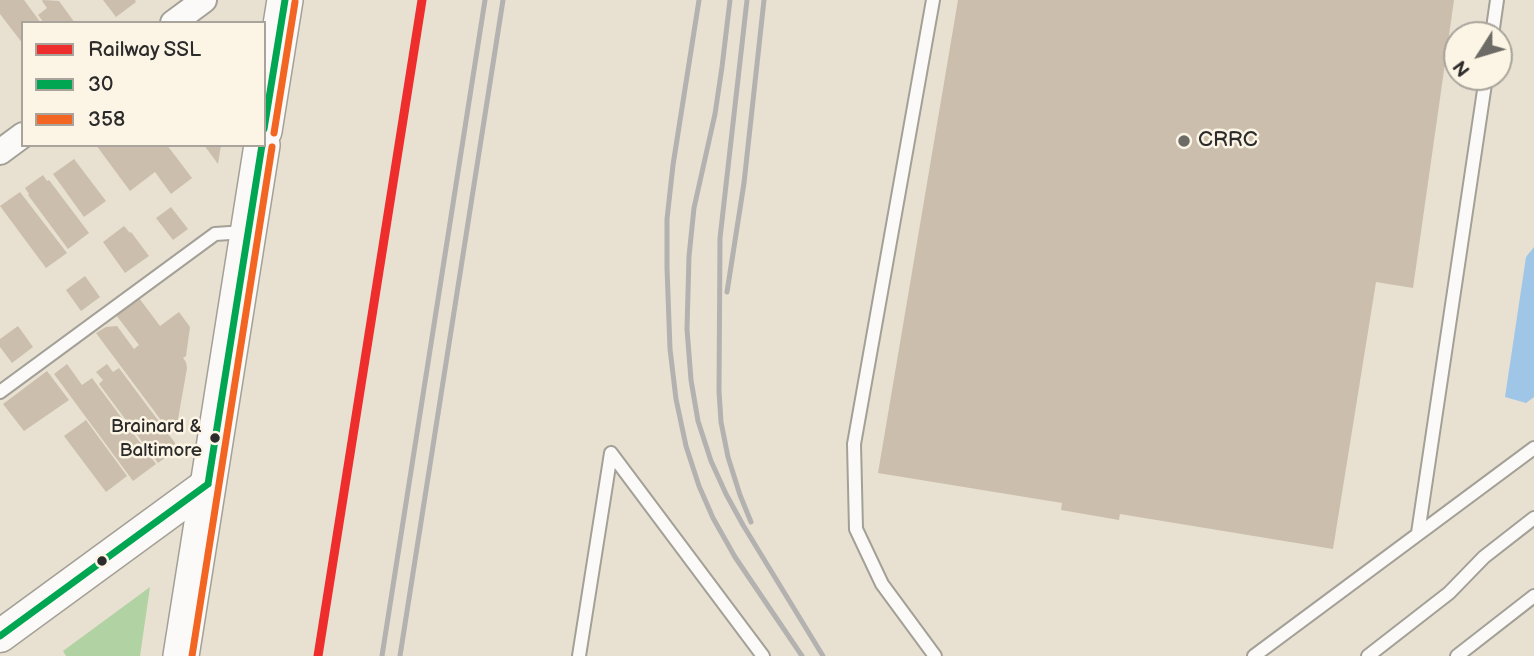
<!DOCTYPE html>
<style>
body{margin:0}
#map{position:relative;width:1534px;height:656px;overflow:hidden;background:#e8e1d1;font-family:"Balsamiq Sans",sans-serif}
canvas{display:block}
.legend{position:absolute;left:21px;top:21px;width:245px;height:126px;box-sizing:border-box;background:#fcf5e5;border:2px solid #a8a49b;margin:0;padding:9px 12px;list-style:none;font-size:21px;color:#2b2b2b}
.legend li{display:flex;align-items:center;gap:14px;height:35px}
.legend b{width:35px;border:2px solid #a8a49b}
.north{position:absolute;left:1443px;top:21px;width:70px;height:70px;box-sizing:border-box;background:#fcf5e5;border:2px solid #a8a49b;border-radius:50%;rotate:233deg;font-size:19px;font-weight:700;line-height:28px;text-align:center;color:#2b2b2b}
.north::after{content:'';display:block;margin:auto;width:24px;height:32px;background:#6d6b65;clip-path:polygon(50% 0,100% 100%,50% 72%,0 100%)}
</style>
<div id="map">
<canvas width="1534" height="656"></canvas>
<ul class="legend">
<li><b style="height:9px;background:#ee2e2d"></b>Railway SSL</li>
<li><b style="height:9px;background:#00a651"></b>30</li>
<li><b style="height:9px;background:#f26522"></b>358</li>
</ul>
<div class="north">N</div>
</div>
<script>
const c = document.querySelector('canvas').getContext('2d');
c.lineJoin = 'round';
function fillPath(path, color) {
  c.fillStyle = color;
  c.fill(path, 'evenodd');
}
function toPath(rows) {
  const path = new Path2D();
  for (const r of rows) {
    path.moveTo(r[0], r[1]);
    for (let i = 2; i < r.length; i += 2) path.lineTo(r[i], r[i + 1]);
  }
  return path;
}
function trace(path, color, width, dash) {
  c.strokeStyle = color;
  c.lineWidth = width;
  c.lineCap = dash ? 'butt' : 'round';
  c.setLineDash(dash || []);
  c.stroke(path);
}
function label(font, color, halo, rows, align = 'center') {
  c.font = font + ' "Balsamiq Sans",sans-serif';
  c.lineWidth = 5;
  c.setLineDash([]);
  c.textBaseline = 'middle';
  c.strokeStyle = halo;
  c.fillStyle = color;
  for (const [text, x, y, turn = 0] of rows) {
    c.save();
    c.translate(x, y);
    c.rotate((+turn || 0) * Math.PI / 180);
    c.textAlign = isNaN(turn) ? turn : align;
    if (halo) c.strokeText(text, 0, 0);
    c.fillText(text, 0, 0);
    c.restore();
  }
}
const green = toPath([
 [150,587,140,656,66,656,63,651]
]);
const water = toPath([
 [1534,247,1534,397,1526,403,1505,397,1526,257]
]);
const building = toPath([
 [0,0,24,0,41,23,23,23,23,44,0,14],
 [43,0,59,1,75,23,44,23,38,15,47,8,42,1],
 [103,0,135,0,136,2,116,17],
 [958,0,1454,0,1413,288,1376,282,1333,549,1120,514,1119,520,1061,510,1062,503,878,473],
 [96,145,167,145,192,178,171,194,155,172,130,191],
 [204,145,221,145,218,164],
 [74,159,106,201,84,217,53,174],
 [43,175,47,181,49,180,89,233,68,249,28,195,29,194,25,188],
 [20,192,67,253,46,268,0,206],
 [171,207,188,229,173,240,156,218],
 [124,226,130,233,131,232,149,256,125,273,103,242],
 [85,276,100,297,81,311,66,290],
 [139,298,160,326,179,312,190,327,186,356,183,358,186,362,187,368,177,425,169,431,96,333,106,327,117,326,134,349,139,345,116,315],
 [18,326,33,347,12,363,0,347,0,339],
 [67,364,82,385,92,378,156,464,133,481,54,374],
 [107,364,113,372,119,368,175,443,173,452,158,463,99,384,103,380,96,372],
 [47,371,69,400,24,431,3,404],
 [86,420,127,476,106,492,64,436]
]);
const service = toPath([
 [933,0,854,444,856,529,882,584,935,656],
 [1492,35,1497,0],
 [0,392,215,234,245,232],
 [1418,533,1486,77],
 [579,656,611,453,763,656],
 [1254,656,1534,448],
 [1368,656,1449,593,1484,557,1534,518],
 [1457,656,1534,596]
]);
const minor = toPath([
 [173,23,204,0],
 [0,152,23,135]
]);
const tertiary = toPath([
 [0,636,208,484]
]);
const secondary = toPath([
 [264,131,285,0],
 [181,656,262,145]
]);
const rail = toPath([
 [699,0,673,165,667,219,667,268,670,349,676,399,686,446,699,486,713,518,735,557,802,656],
 [730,0,722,67,715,114,694,208,689,256,687,329,691,380,698,421,711,461,726,494,743,525,823,656],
 [747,0,720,238,719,391,721,422,728,457,740,495,751,522],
 [727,292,744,183,764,0],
 [382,656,485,0],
 [400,656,503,0]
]);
const bus1 = toPath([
 [264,129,285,0],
 [208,484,262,145],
 [0,636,208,484]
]);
const bus2 = toPath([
 [274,133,295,2],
 [192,656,272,147]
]);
const rail1 = toPath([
 [318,656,422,0]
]);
const markers = [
 [1184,141,7,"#6d6b65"],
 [215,438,6,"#2b2b2b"],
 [102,561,6,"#2b2b2b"]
];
const busNames = [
 ["Brainard &",202,427],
 ["Baltimore",202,451]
];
const poiNames = [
 ["CRRC",1198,141]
];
fillPath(green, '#b1d2a3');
fillPath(water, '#9fc5e7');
fillPath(building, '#cbbeac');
trace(service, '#a3a097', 16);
trace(minor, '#a3a097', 28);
trace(tertiary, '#a3a097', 35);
trace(secondary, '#a3a097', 38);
trace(service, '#fcfaf8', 12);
trace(minor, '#fcfaf8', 24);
trace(tertiary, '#fcfaf8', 32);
trace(secondary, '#fcfaf8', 35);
trace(rail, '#b3b2b0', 5);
trace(bus1, '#00a651', 7);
trace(bus2, '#f26522', 7);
trace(rail1, '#ee2e2d', 9);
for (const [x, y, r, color] of markers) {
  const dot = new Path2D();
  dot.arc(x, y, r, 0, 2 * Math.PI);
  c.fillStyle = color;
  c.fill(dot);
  trace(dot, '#fcf5e5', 2.5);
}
label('19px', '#2b2b2b', '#fcf5e5', busNames, 'right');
label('21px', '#2b2b2b', '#fcf5e5', poiNames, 'left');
</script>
